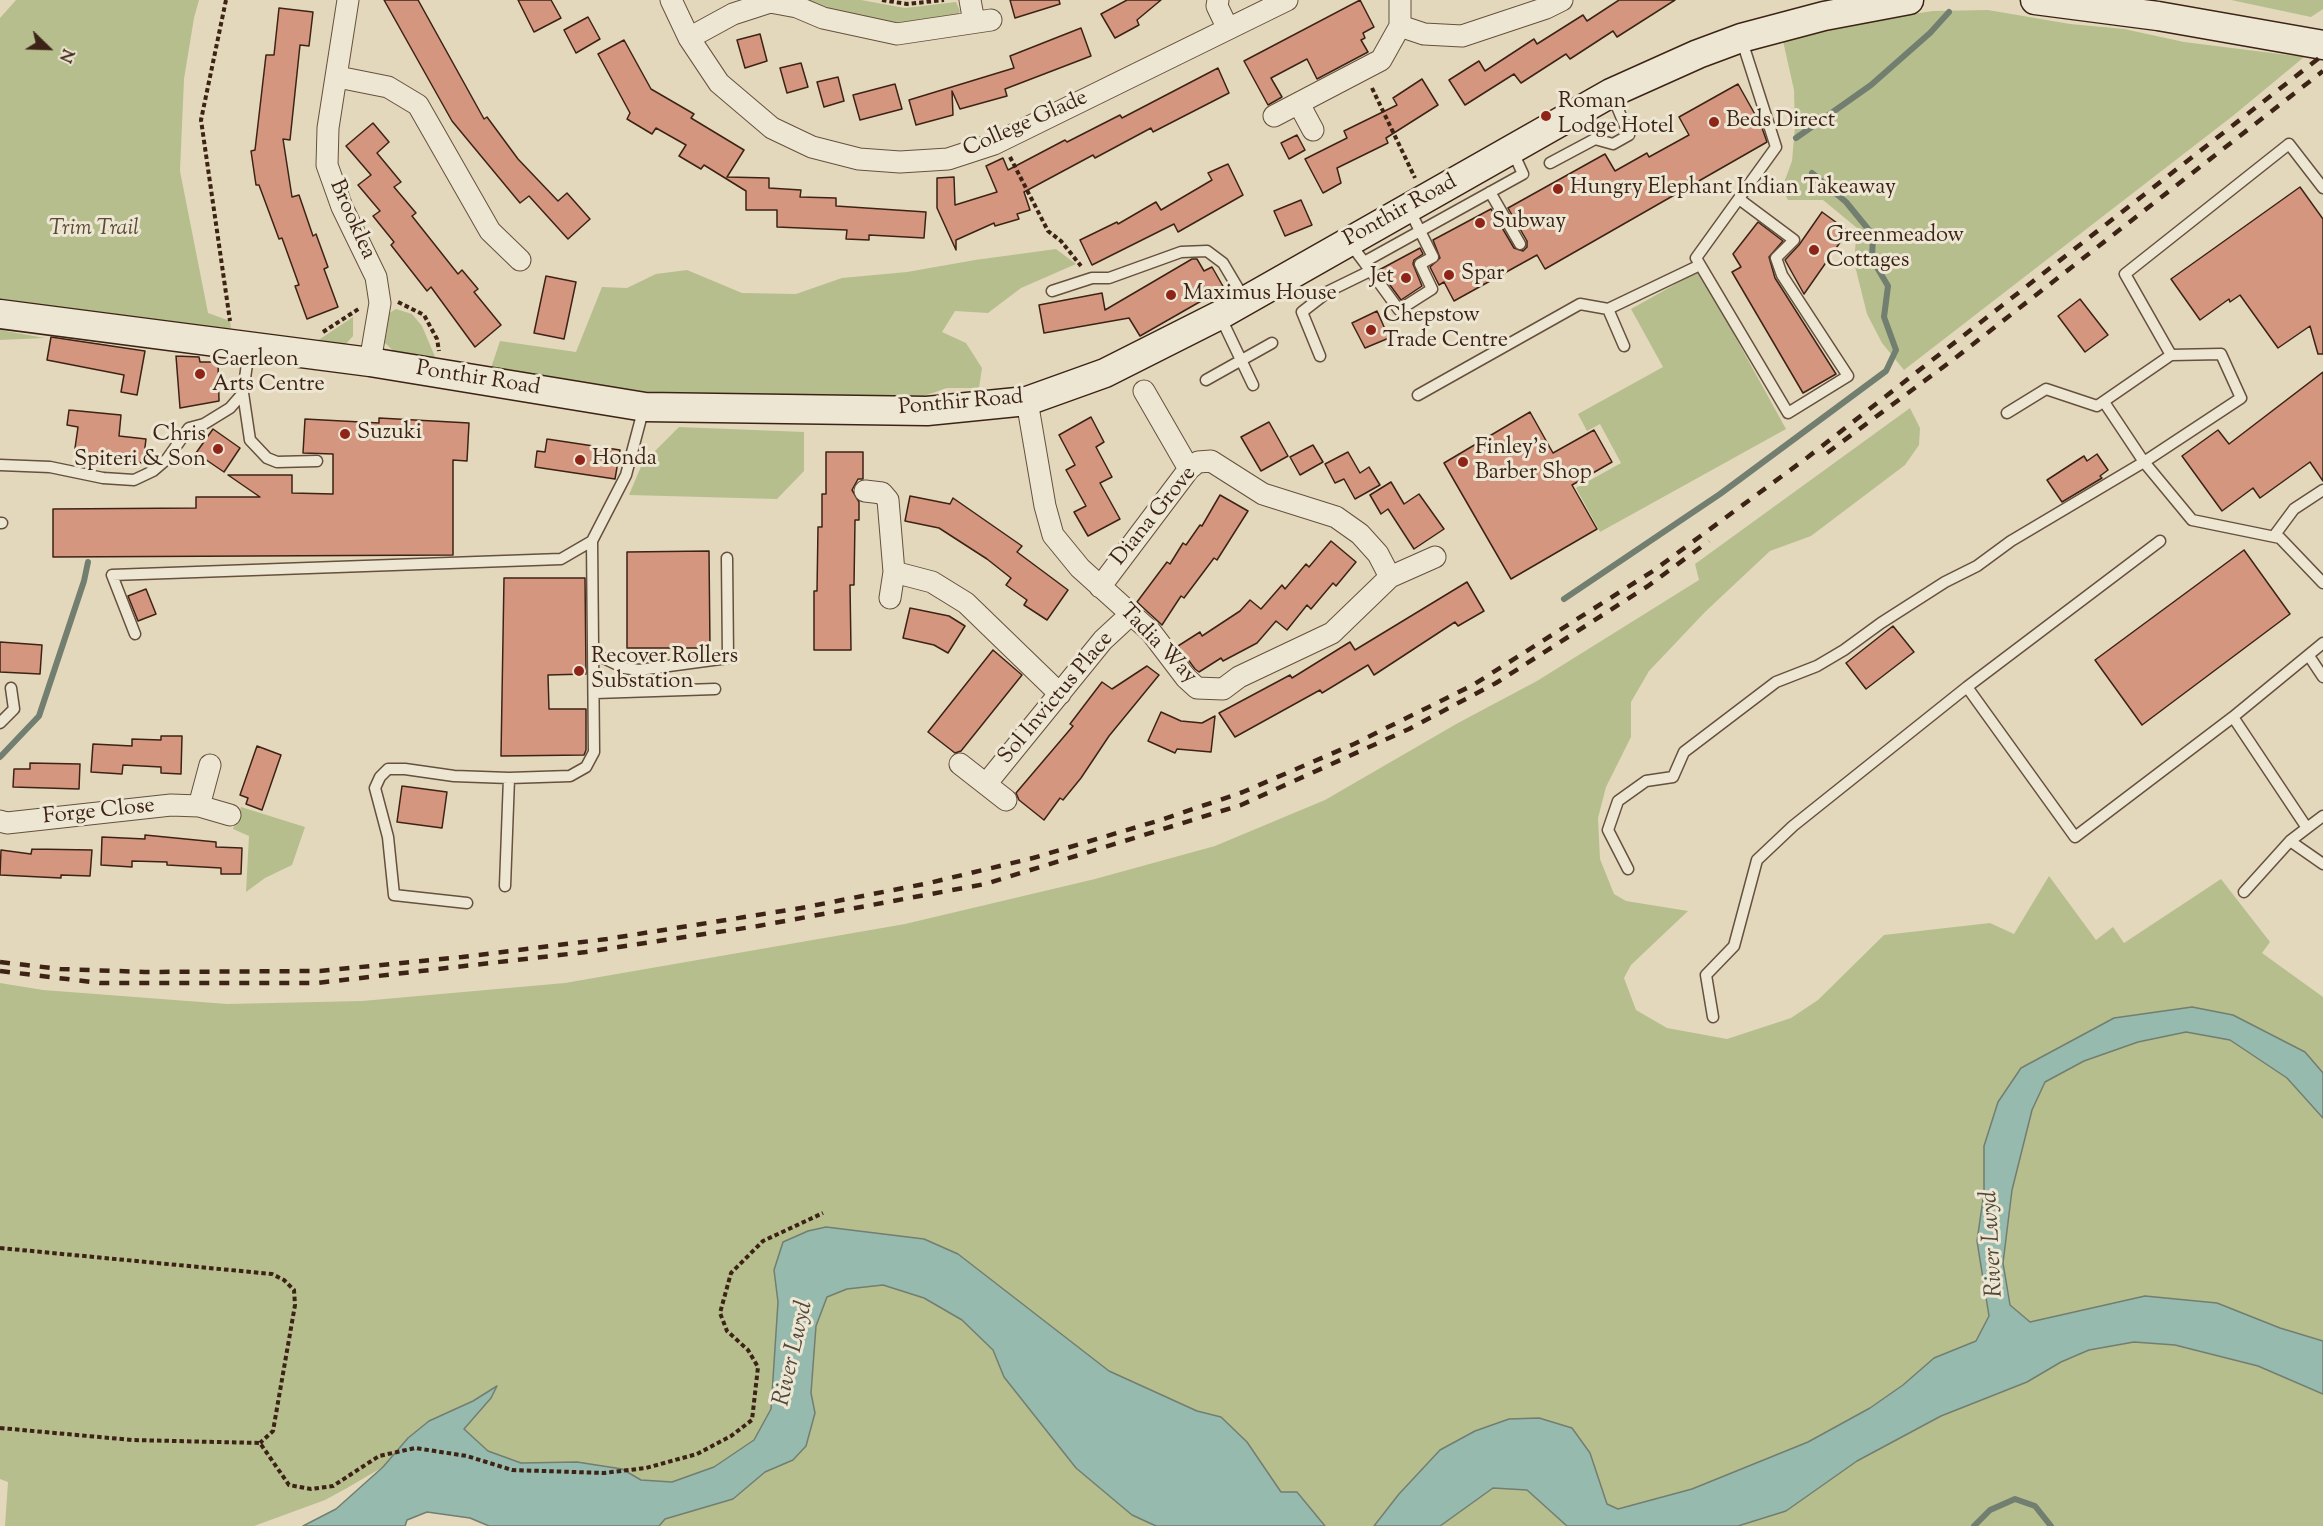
<!DOCTYPE html>
<style>
body{margin:0}
#map{position:relative;width:2323px;height:1526px;overflow:hidden;background:#e3d8bb;font-family:"Sorts Mill Goudy",serif}
canvas{display:block}
.north{position:absolute;left:18px;top:18px;width:60px;height:60px;-webkit-text-stroke:4px #ede6d3;paint-order:stroke;rotate:113deg;font-size:16px;font-weight:700;line-height:24px;text-align:center;color:#3d2315}
.north::after{content:'';display:block;margin:auto;width:21px;height:27px;background:#3d2315;clip-path:polygon(50% 0,100% 100%,50% 72%,0 100%)}
</style>
<div id="map">
<canvas width="2323" height="1526"></canvas>
<div class="north">N</div>
</div>
<script>
const c = document.querySelector('canvas').getContext('2d');
c.lineJoin = 'round';
function fillPath(path, color) {
  c.fillStyle = color;
  c.fill(path, 'evenodd');
}
function toPath(rows) {
  const path = new Path2D();
  for (const r of rows) {
    path.moveTo(r[0], r[1]);
    for (let i = 2; i < r.length; i += 2) path.lineTo(r[i], r[i + 1]);
  }
  return path;
}
function trace(path, color, width, dash) {
  c.strokeStyle = color;
  c.lineWidth = width;
  c.lineCap = dash ? 'butt' : 'round';
  c.setLineDash(dash || []);
  c.stroke(path);
}
function label(font, color, halo, rows, align = 'center') {
  c.font = font + ' "Sorts Mill Goudy",serif';
  c.lineWidth = 6;
  c.setLineDash([]);
  c.textBaseline = 'middle';
  c.strokeStyle = halo;
  c.fillStyle = color;
  for (const [text, x, y, turn = 0] of rows) {
    c.save();
    c.translate(x, y);
    c.rotate((+turn || 0) * Math.PI / 180);
    c.textAlign = isNaN(turn) ? turn : align;
    if (halo) c.strokeText(text, 0, 0);
    c.fillText(text, 0, 0);
    c.restore();
  }
}
const green = toPath([
 [16,0,199,0,194,18,184,79,180,171,208,313,230,321,233,343,0,314,0,18],
 [796,0,861,0,905,8,956,2,960,11,955,18,909,26,871,21],
 [2231,0,2323,0,2323,9,2311,17],
 [1988,10,2070,24,2124,29,2184,42,2304,57,2234,115,1904,370,1882,343,1867,314,1854,262,1857,228,1823,200,1788,200,1782,188,1792,161,1795,127,1794,90,1783,41,1825,27,1933,11],
 [1056,249,1076,264,1021,288,988,313,955,311,942,332,966,343,982,368,979,388,947,388,912,400,643,397,490,371,500,341,576,352,602,287,627,288,656,274,687,270,742,293,796,294,842,278,907,272,975,260],
 [1699,271,1786,429,1600,532,1576,488,1621,463,1600,424,1587,431,1578,414,1663,367,1631,309],
 [396,309,412,314,422,326,436,359,401,358,385,343,382,328,386,315],
 [353,317,353,336,344,346,311,345],
 [0,330,45,338,0,340],
 [1910,408,1920,428,1919,445,1905,465,1811,536,1770,551,1705,612,1649,671,1631,702,1631,737,1606,787,1598,818,1600,859,1614,894,1626,901,1688,911,1631,965,1624,978,1636,1010,1667,1028,1727,1039,1791,1018,1818,1000,1884,935,1990,923,2014,934,2049,876,2096,940,2113,927,2124,943,2221,879,2270,942,2262,953,2323,997,2323,1073,2305,1052,2114,1018,2021,1068,1998,1102,1984,1146,1984,1192,1977,1241,1989,1316,1976,1341,1934,1358,1903,1385,1870,1408,1808,1442,1692,1489,1618,1509,1607,1504,1590,1453,1440,1450,1399,1494,1374,1526,1325,1526,1298,1492,1281,1492,1247,1442,1221,1417,1197,1411,1109,1371,958,1254,924,1239,894,1236,774,1270,778,1302,771,1409,754,1440,714,1467,672,1482,641,1480,621,1469,577,1462,521,1463,488,1451,464,1429,491,1398,496,1387,408,1438,383,1467,347,1488,325,1500,254,1526,5,1526,8,1482,0,1479,0,983,43,990,227,1004,362,1001,565,983,905,924,1095,879,1215,846,1325,800,1458,723,1537,681,1699,580,1695,564],
 [679,427,804,432,804,471,777,499,629,495,642,464],
 [241,807,305,827,292,865,265,878,246,892,249,836,233,829],
 [2186,1032,2230,1040,2287,1078,2323,1118,2323,1341,2146,1296,2030,1322,2010,1306,2003,1263,2012,1190,2032,1110,2045,1082,2084,1061,2138,1042],
 [883,1285,924,1298,962,1320,993,1350,1004,1377,1132,1514,1156,1526,659,1526,665,1519,733,1499,765,1472,793,1460,815,1413,811,1393,816,1326,827,1297,847,1289],
 [2134,1342,2175,1345,2258,1366,2323,1394,2323,1526,1738,1526,1786,1511,1857,1461,1941,1416,2027,1382,2061,1362,2089,1350],
 [1493,1488,1527,1490,1567,1526,1440,1526]
]);
const water = toPath([
 [2192,1007,2233,1015,2305,1052,2323,1073,2323,1118,2287,1078,2230,1040,2186,1032,2138,1042,2084,1061,2045,1082,2032,1110,2012,1190,2003,1263,2010,1305,2030,1322,2145,1296,2217,1303,2280,1328,2323,1341,2323,1394,2258,1366,2175,1345,2134,1342,2089,1350,2061,1362,2027,1382,1941,1416,1857,1461,1786,1511,1738,1526,1567,1526,1527,1490,1493,1488,1440,1526,1374,1526,1399,1494,1440,1450,1475,1431,1509,1419,1539,1418,1572,1428,1590,1453,1607,1504,1618,1509,1692,1489,1808,1442,1870,1408,1903,1385,1934,1358,1976,1341,1989,1316,1977,1241,1984,1192,1984,1146,1998,1102,2021,1068,2114,1018,2192,1007],
 [826,1227,924,1239,958,1254,1109,1371,1197,1411,1221,1417,1247,1442,1281,1492,1297,1492,1325,1526,1156,1526,1132,1515,1076,1468,1004,1377,993,1350,962,1320,924,1298,883,1285,847,1289,827,1297,816,1326,811,1393,815,1413,806,1446,793,1460,765,1472,733,1499,665,1519,659,1526,489,1526,470,1518,427,1512,407,1520,405,1526,303,1526,336,1509,383,1467,408,1438,429,1421,473,1401,497,1386,491,1398,464,1429,488,1451,521,1463,577,1462,622,1469,641,1480,672,1482,714,1467,754,1440,771,1409,778,1302,774,1270,783,1242,808,1231,826,1227]
]);
const stream = toPath([
 [1796,138,1871,85,1930,33,1949,12],
 [1564,599,1720,494,1886,371,1896,350,1884,317,1888,286,1872,259,1873,235,1846,202,1812,173],
 [0,757,39,716,84,581,88,562],
 [1974,1526,1990,1510,2015,1499,2035,1506,2051,1526]
]);
const building = toPath([
 [384,0,418,0,484,119,487,117,518,159,558,201,567,193,590,219,568,239,529,196,520,203,452,121,384,0],
 [518,0,551,0,561,18,534,32,518,0],
 [1010,0,1059,0,1060,4,1015,18,1010,0],
 [1127,0,1161,0,1137,20,1139,25,1115,38,1101,14,1127,0],
 [1360,0,1374,27,1363,33,1365,38,1361,40,1368,52,1317,79,1307,59,1271,78,1282,97,1268,105,1244,61,1360,0],
 [1619,0,1675,0,1617,37,1613,31,1570,59,1566,54,1521,83,1514,74,1465,105,1449,80,1479,61,1485,71,1534,39,1537,44,1583,15,1587,21,1619,0],
 [279,8,313,12,309,46,300,45,290,140,283,139,292,197,299,195,313,236,316,234,328,267,324,269,338,307,307,319,295,286,299,285,282,238,279,239,259,185,256,185,251,151,255,150,266,55,274,55,279,8],
 [588,17,600,39,576,53,564,30,588,17],
 [1081,28,1091,56,1005,89,1007,96,960,109,952,91,953,115,916,125,909,100,1014,68,1010,56,1081,28],
 [760,34,767,61,745,68,737,40,760,34],
 [624,40,651,89,694,114,691,118,744,150,727,177,769,178,769,188,801,190,800,197,836,198,836,206,926,212,924,238,869,235,869,240,846,239,847,230,777,227,777,210,746,210,746,191,704,165,701,169,679,156,686,145,656,128,652,134,627,119,630,113,598,54,624,40],
 [801,63,808,87,787,93,780,68,801,63],
 [1218,68,1229,93,1153,132,1151,128,1095,158,1093,155,1024,192,1030,210,1017,214,1019,219,995,226,994,223,956,240,956,250,937,208,937,178,954,177,955,205,997,192,986,166,1003,158,1008,170,1065,140,1067,142,1120,115,1122,118,1218,68],
 [838,77,844,101,824,107,817,82,838,77],
 [1422,79,1438,105,1386,138,1388,143,1337,168,1341,183,1323,193,1305,159,1347,138,1344,131,1397,105,1393,98,1422,79],
 [895,84,902,109,860,120,853,95,895,84],
 [1738,84,1761,125,1767,142,1545,269,1537,255,1454,301,1444,282,1439,285,1430,267,1440,258,1433,240,1491,209,1514,248,1523,251,1527,247,1527,241,1508,208,1605,154,1615,171,1647,153,1649,157,1689,135,1679,117,1738,84],
 [373,123,389,142,377,153,401,182,394,187,416,213,412,216,458,274,462,270,478,289,474,292,501,325,475,347,431,287,427,291,391,245,394,242,373,216,380,211,358,185,371,175,346,146,373,123],
 [1297,135,1305,150,1289,159,1281,143,1297,135],
 [1228,164,1243,195,1178,232,1174,224,1092,265,1080,240,1117,222,1118,224,1156,202,1161,210,1212,180,1208,173,1228,164],
 [2300,187,2323,219,2323,354,2318,354,2310,326,2278,348,2240,295,2230,302,2229,299,2200,320,2171,279,2300,187],
 [1301,200,1312,225,1285,236,1274,211,1301,200],
 [1822,212,1848,231,1804,294,1785,260,1799,245,1822,212],
 [1758,222,1783,241,1769,257,1775,278,1836,374,1803,393,1732,272,1741,267,1733,254,1758,222],
 [1420,248,1423,254,1414,260,1413,264,1422,286,1401,300,1379,270,1420,248],
 [1192,259,1197,259,1204,271,1212,267,1224,288,1140,336,1129,318,1044,333,1039,305,1102,293,1105,310,1192,259],
 [546,276,576,282,564,339,534,333,546,276],
 [2080,299,2108,335,2085,352,2058,316,2080,299],
 [1377,311,1389,338,1365,348,1352,323,1377,311],
 [51,337,145,351,137,395,121,392,124,375,47,360,51,337],
 [176,356,199,357,200,362,218,362,219,401,180,408,176,356],
 [2323,372,2323,481,2310,462,2260,498,2253,488,2222,511,2182,456,2218,430,2229,444,2323,372],
 [69,410,121,415,119,436,146,439,143,463,74,455,78,427,67,425,69,410],
 [1530,412,1553,453,1594,430,1612,462,1572,485,1597,529,1511,579,1444,463,1530,412],
 [1091,417,1104,442,1096,447,1112,477,1100,483,1120,519,1088,536,1074,512,1086,506,1066,470,1075,465,1059,435,1091,417],
 [379,418,469,423,467,461,453,460,453,555,53,557,53,509,196,508,196,497,260,497,228,475,292,475,292,493,333,494,333,454,303,453,305,419,379,423,379,418],
 [1269,422,1288,456,1261,471,1241,437,1269,422],
 [213,429,240,448,224,472,196,453,213,429],
 [547,439,620,450,615,479,535,467,537,451,545,452,547,439],
 [1313,445,1323,462,1300,475,1290,457,1313,445],
 [826,452,863,452,863,479,858,479,852,490,859,502,859,520,855,520,854,585,850,585,851,650,814,650,814,591,817,591,818,527,822,527,822,494,826,494,826,452],
 [1348,452,1360,473,1369,467,1380,485,1355,499,1344,479,1335,483,1325,464,1348,452],
 [2097,454,2108,470,2100,476,2102,478,2062,502,2047,480,2084,456,2087,461,2097,454],
 [1391,482,1404,504,1419,494,1444,529,1414,549,1388,509,1381,514,1370,495,1391,482],
 [1220,495,1248,511,1217,560,1214,558,1184,598,1181,596,1162,625,1137,602,1167,562,1170,564,1183,543,1186,545,1200,525,1202,526,1220,495],
 [910,496,950,504,953,498,1022,546,1017,552,1068,590,1047,620,1024,605,1027,600,1006,585,1011,578,987,559,939,528,905,521,910,496],
 [1331,541,1356,562,1336,586,1333,583,1311,609,1307,605,1287,630,1276,621,1257,643,1223,661,1221,658,1199,672,1195,669,1178,646,1200,632,1202,636,1240,611,1250,600,1261,609,1282,585,1285,589,1306,564,1309,567,1331,541],
 [2244,550,2290,614,2142,725,2095,660,2244,550],
 [709,551,710,648,627,648,627,552,709,551],
 [504,578,585,578,586,674,548,675,549,709,586,709,586,750,584,755,501,756,504,578],
 [1467,582,1484,611,1458,626,1455,622,1374,675,1368,665,1322,693,1320,690,1235,737,1219,713,1290,675,1292,678,1350,642,1355,650,1467,582],
 [146,589,156,614,138,621,128,596,146,589],
 [910,608,949,616,965,626,948,653,934,645,903,638,910,608],
 [1893,626,1914,652,1866,689,1846,663,1893,626],
 [0,642,42,645,40,674,0,672,0,642],
 [993,650,1022,675,961,751,955,753,928,732,993,650],
 [1147,666,1159,675,1109,736,1081,778,1063,800,1060,798,1044,820,1019,800,1016,793,1073,726,1070,724,1102,682,1112,689,1147,666],
 [1161,712,1181,721,1202,723,1215,716,1211,752,1177,749,1175,753,1148,741,1161,712],
 [161,736,182,736,181,774,161,773,161,767,123,765,122,774,91,772,93,744,132,746,132,739,161,740,161,736],
 [257,746,281,755,262,810,246,804,248,798,240,795,257,746],
 [30,763,80,764,79,789,13,787,14,769,30,769,30,763],
 [402,786,447,792,442,828,397,822,402,786],
 [145,835,216,842,216,847,242,848,241,874,221,874,221,868,167,865,167,862,132,861,132,867,101,865,102,837,145,839,145,835],
 [32,849,92,850,90,876,61,875,61,878,0,875,1,850,31,854,32,849]
]);
const path = toPath([
 [226,0,201,120,230,321],
 [882,0,907,4,944,0],
 [1372,88,1415,178],
 [1010,157,1048,231,1061,241,1081,266],
 [398,302,424,315,437,339,439,351],
 [323,332,360,308],
 [0,1248,272,1274,284,1280,294,1290,295,1305,273,1431,260,1443],
 [0,1428,132,1440,260,1443,289,1485,311,1489,333,1486,379,1456,415,1448,467,1456,512,1470,604,1473,646,1468,697,1454,731,1436,752,1420,758,1367,748,1350,727,1331,720,1313,731,1273,763,1241,823,1213]
]);
const service = toPath([
 [1550,163,1595,139,1613,144,1629,135,1612,95],
 [2323,188,2289,144,2125,274,2171,355,2221,354,2241,398,2144,462,2192,520,2280,538,2323,583],
 [1490,192,1520,244],
 [1739,199,1794,240,1776,258,1782,275,1848,376,1788,413,1696,258,1776,147,1741,38],
 [1349,242,1364,262,1523,174,1512,150],
 [1364,262,1399,310,1432,289,1420,264,1433,257,1409,209],
 [1052,291,1092,278,1109,278,1181,252,1207,251,1223,263,1245,300],
 [1220,316,1253,385],
 [1624,346,1608,309,1700,265],
 [1320,356,1302,312,1329,291,1370,271],
 [1206,380,1272,343],
 [243,393,250,440,267,458,277,462,317,461],
 [1418,395,1580,304,1608,309],
 [2007,413,2046,389,2097,406,2171,355],
 [0,465,50,467,103,478,134,480,153,471,167,459,189,428,204,424,230,408,243,393,249,349],
 [0,523,2,523],
 [2274,536,2294,509,2323,490],
 [2160,541,1967,687,2075,837,2233,717,2323,643],
 [135,634,112,575,561,559,592,541],
 [595,654,624,668,639,670,728,658,727,558],
 [2309,656,2323,677],
 [595,693,715,689],
 [2233,717,2307,828,2323,816],
 [0,723,14,709,11,688],
 [2290,841,2323,864],
 [1628,869,1608,830,1618,801,1646,781,1673,777,1684,752,1776,682,1817,666,1844,650,1881,623,1945,582,1977,566,2011,541,2144,462,2104,402],
 [505,886,509,778],
 [2244,892,2290,841,2307,828],
 [467,903,394,895,388,837,375,788,380,777,388,769,405,769,454,776,509,778,570,776,586,767,594,752,592,541,626,475,644,407],
 [1713,1017,1706,975,1734,946,1757,860,1793,826,1967,687]
]);
const minor = toPath([
 [348,0,328,128,327,165,342,207,376,277,380,303,370,362],
 [671,0,689,38,719,83,772,128,812,147,859,159,900,162,948,159,994,144,1287,0],
 [970,0,974,22],
 [1218,0,1217,6,1228,29],
 [1400,26,1424,34,1462,36,1546,8,1562,0],
 [689,38,733,14,770,2,797,7,823,18,897,34,991,20],
 [338,77,388,87,418,105,490,231,520,260],
 [1299,104,1313,130],
 [1274,116,1381,60,1400,26,1400,0],
 [1144,391,1189,469],
 [1027,401,1045,506,1053,535,1080,568,1151,632,1186,678,1197,688,1223,689,1239,677,1332,633,1390,577,1435,557],
 [865,491,882,493,888,500,894,572,932,582,966,603,1060,694],
 [1100,587,1189,469,1198,462,1211,461,1263,494,1336,517,1360,534,1378,554,1390,577],
 [890,598,894,572],
 [960,764,1006,800],
 [986,784,1103,640,1130,615],
 [199,806,210,765],
 [0,821,7,823,171,805,199,806,230,815]
]);
const secondary = toPath([
 [2035,0,2158,16,2323,45],
 [0,314,370,362,645,407,927,411,1027,401,1105,373,1220,315,1611,93,1698,54,1741,38,1824,16,1909,0]
]);
const rail = toPath([
 [1827,453,1954,359,2323,71],
 [0,962,60,969,145,972,320,971,462,957,607,939,801,908,929,883,1033,858,1164,819,1243,792,1354,744,1473,685,1653,571,1808,457,2323,55],
 [0,971,100,983,317,983,586,952,758,926,985,884,1241,805,1409,729,1496,683,1648,586,1709,541]
]);
const markers = [
 [1546,116,6,"#8f2418"],
 [1714,122,6,"#8f2418"],
 [1558,189,6,"#8f2418"],
 [1480,223,6,"#8f2418"],
 [1814,250,6,"#8f2418"],
 [1449,275,6,"#8f2418"],
 [1406,278,6,"#8f2418"],
 [1171,295,6,"#8f2418"],
 [1371,330,6,"#8f2418"],
 [200,374,6,"#8f2418"],
 [345,434,6,"#8f2418"],
 [218,449,6,"#8f2418"],
 [580,460,6,"#8f2418"],
 [1463,462,6,"#8f2418"],
 [579,671,6,"#8f2418"]
];
const poiNames = [
 ["Roman",1558,103],
 ["Lodge Hotel",1558,128],
 ["Beds Direct",1726,122],
 ["Hungry Elephant Indian Takeaway",1570,189],
 ["Subway",1492,223],
 ["Greenmeadow",1826,237],
 ["Cottages",1826,262],
 ["Spar",1461,275],
 ["Jet",1394,278,"right"],
 ["Maximus House",1183,295],
 ["Chepstow",1383,317],
 ["Trade Centre",1383,342],
 ["Caerleon",212,361],
 ["Arts Centre",212,386],
 ["Suzuki",357,434],
 ["Chris",206,436,"right"],
 ["Spiteri & Son",206,461,"right"],
 ["Finley's",1475,449],
 ["Barber Shop",1475,474],
 ["Honda",592,460],
 ["Recover Rollers",591,658],
 ["Substation",591,683]
];
const streetNames = [
 ["College Glade",1026,125,-24],
 ["Ponthir Road",1401,212,-29],
 ["Brooklea",351,220,66],
 ["Ponthir Road",478,380,9],
 ["Ponthir Road",961,404,-5],
 ["Diana Grove",1155,517,-51],
 ["Tadia Way",1157,645,46],
 ["Sol Invictus Place",1057,699,-50],
 ["Forge Close",99,813,-6]
];
const parkNames = [
 ["Trim Trail",94,230]
];
const waterNames = [
 ["River Lwyd",1994,1244,-93],
 ["River Lwyd",795,1354,-77]
];
fillPath(green, '#b6be8e');
fillPath(water, '#96baad');
trace(water, '#727e70', 1.5);
trace(stream, '#727e70', 6);
fillPath(building, '#d59680');
trace(building, '#3d2315', 1.5);
trace(service, '#66503e', 13);
trace(minor, '#66503e', 23);
trace(secondary, '#3d2315', 31);
trace(path, '#3d2315', 4, [4.5, 3]);
trace(service, '#ede6d3', 10);
trace(minor, '#ede6d3', 21);
trace(secondary, '#ede6d3', 28);
trace(rail, '#3d2315', 4.5, [10, 10]);
for (const [x, y, r, color] of markers) {
  const dot = new Path2D();
  dot.arc(x, y, r, 0, 2 * Math.PI);
  c.fillStyle = color;
  c.fill(dot);
  trace(dot, '#ede6d3', 2);
}
label('22px', '#3d2315', '#ede6d3', poiNames, 'left');
label('22px', '#3d2315', '#ede6d3', streetNames);
label('italic 22px', '#5b4a33', '#ede6d3', parkNames);
label('italic 24px', '#53493b', '#ede6d3', waterNames);
</script>
